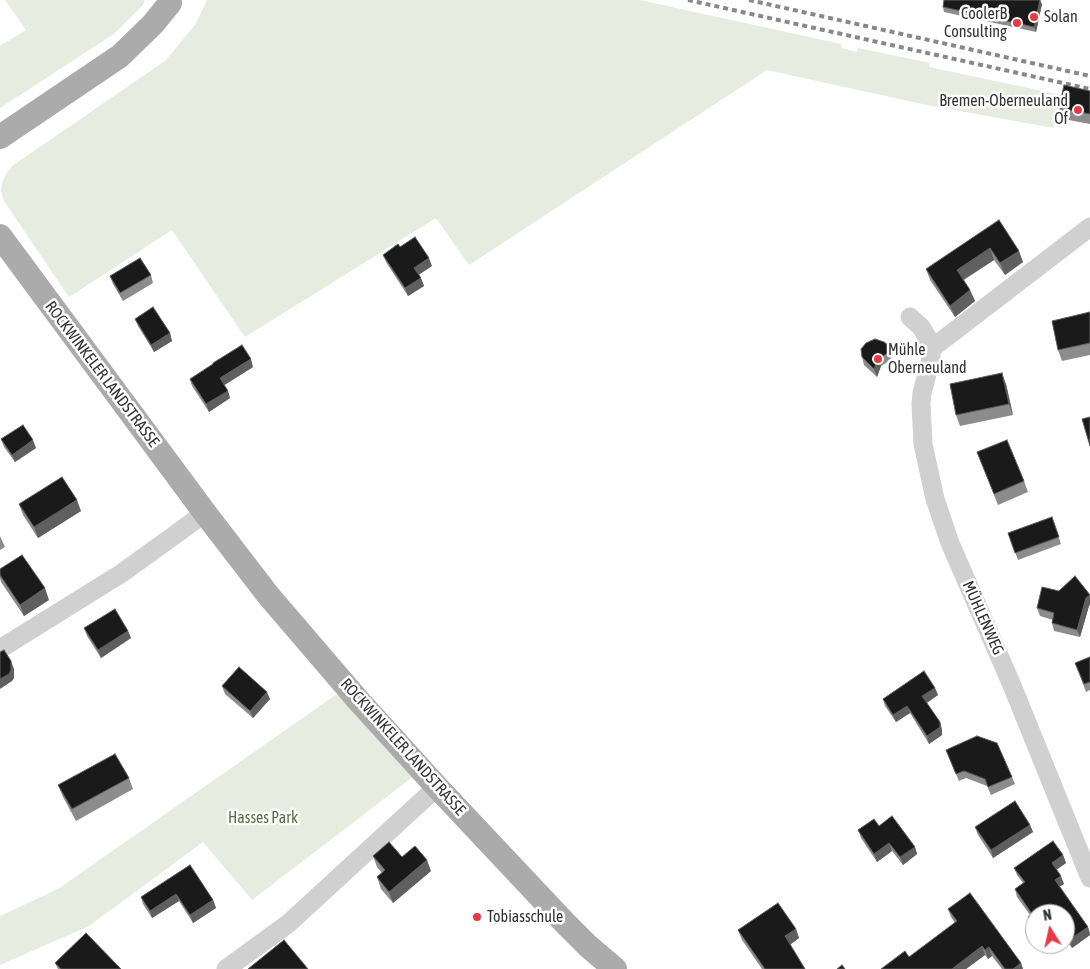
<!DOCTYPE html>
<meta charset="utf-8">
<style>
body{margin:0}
#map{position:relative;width:1090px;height:969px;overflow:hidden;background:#fff;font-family:"Asap Condensed",sans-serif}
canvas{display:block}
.north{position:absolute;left:1025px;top:904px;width:50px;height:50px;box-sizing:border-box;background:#fff;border:1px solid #adadad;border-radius:50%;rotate:350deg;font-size:14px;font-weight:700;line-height:20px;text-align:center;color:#333}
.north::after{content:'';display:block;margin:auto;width:18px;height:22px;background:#e63946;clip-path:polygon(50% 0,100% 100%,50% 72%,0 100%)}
</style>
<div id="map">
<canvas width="1090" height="969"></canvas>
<div class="north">N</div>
</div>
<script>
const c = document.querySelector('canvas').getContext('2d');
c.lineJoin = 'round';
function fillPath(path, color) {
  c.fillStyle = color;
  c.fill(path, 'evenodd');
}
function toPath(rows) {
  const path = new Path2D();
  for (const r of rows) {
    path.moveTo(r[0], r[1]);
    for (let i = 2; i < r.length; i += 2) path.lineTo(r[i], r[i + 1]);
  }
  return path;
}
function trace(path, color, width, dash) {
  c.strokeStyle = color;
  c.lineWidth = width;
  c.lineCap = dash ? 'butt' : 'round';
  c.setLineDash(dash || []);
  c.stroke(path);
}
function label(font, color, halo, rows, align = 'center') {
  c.font = font + ' "Asap Condensed",sans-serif';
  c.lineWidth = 5;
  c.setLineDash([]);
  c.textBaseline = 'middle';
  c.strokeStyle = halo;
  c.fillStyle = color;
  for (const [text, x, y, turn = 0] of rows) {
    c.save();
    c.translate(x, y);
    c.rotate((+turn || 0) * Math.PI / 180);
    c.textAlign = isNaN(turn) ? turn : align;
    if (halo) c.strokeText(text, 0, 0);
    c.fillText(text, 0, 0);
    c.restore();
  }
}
const green = toPath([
 [5,0,145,0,142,6,114,34,0,108,0,46,26,30],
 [207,0,640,0,841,44,841,48,857,52,858,48,930,63,929,67,1061,95,1054,128,927,105,767,70,469,265,436,218,245,337,172,230,69,297,4,201,1,191,2,183,6,174,12,166,165,61,195,25],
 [337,694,414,776,252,900,203,842,89,926,0,965,0,916,58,889]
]);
const minor = toPath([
 [910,317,921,327,927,337,931,349,931,359,922,393,921,404,923,444,935,499,950,543,1011,683,1090,878],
 [931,349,1090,227],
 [0,649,122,573,205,513],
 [226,969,289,923,437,787]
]);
const major = toPath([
 [0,137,120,56,153,24,170,3],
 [0,236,205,513,268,595,358,700,437,787,564,922,588,946,615,969]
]);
const rail = toPath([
 [688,0,1090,89],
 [749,0,1090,76]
]);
const wall = toPath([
 [1042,4,1036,32,944,12,943,7],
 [1090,91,1090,124,1063,119,1059,108],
 [999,220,1023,262,1005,275,994,260,964,280,975,301,955,317,930,280,926,269],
 [400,247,432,266,419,274,424,286,408,296,386,262,383,255],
 [151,275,153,283,123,301,113,284,110,276],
 [1090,312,1090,355,1062,361,1058,350],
 [135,319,170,333,172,341,154,352,138,326],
 [888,345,890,353,891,360,881,366,877,377,864,365,862,357],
 [253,367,224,385,228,391,230,398,209,412,192,386,190,379],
 [1006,384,1013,415,960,426,956,415],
 [1,439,36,448,15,462,4,447],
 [977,452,1024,481,1028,492,998,505],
 [19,504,81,511,38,538,23,515],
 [1052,517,1061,544,1018,560,1008,533],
 [0,536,5,547,0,550],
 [0,569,49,600,24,616,1,582,0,578],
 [1089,606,1080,637,1054,631,1052,623,1053,620,1040,616,1037,608],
 [84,628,128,631,131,638,101,658,87,636],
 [1090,657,1090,690,1086,692,1075,663],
 [222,686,270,699,253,718,225,694],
 [935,688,938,695,927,703,940,722,942,730,942,735,929,744,910,713,896,722,885,706,883,699],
 [946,750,1012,777,1015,784,991,795,987,786,966,778,959,781],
 [129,778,133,789,76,821,63,797,58,785],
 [1030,825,1033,832,993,858,978,835,975,827],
 [879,826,915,847,917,854,903,865,892,851,877,862,861,838,858,830],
 [1063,855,1066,863,1056,869,1064,884,1059,887,1088,927,1090,933,1090,935,1072,948,1065,939,1065,914,1035,914,1035,932,1030,925,1028,917,1030,915,1017,897,1015,889,1023,883,1017,875,1014,868],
 [373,856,402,857,431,871,393,903,381,889,377,877,382,873,377,867],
 [190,865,213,900,216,908,193,923,179,901,152,918,143,904,141,897],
 [948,909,1021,963,1023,969,1002,969,992,956,988,959,985,955,966,969,881,969,909,957,955,923,951,917],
 [796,929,799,938,790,945,805,969,762,969,742,940,738,930],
 [55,963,121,969,58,969]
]);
const shadedWall = toPath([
 [1040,0,1042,4,1036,32,1034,27],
 [990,248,994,260,961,281,957,270],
 [1019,251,1023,262,1005,275,1000,263],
 [429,258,432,266,417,276,414,268],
 [421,278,424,286,408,296,405,288],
 [970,290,975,301,955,317,950,306],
 [170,333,172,341,154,352,151,345],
 [888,345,890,353,891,360,888,353],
 [251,359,253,367,223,386,220,378],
 [878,359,881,366,877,377,874,369],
 [1002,373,1006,384,1013,415,1009,404],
 [228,391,230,398,209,412,206,404],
 [33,440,36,448,15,462,12,455],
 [77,500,81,511,38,538,34,527],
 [45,588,49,600,24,616,20,605],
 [1090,595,1090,605,1089,606,1080,637,1077,630,1086,598],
 [128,631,131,638,101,658,98,650],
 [11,661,14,669,14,678,12,681,0,689,0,679],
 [935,688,938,695,925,704,922,696],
 [267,692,270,699,253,718,250,711],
 [907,706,910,713,896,722,893,715],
 [940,722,942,730,942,735,929,744,927,736],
 [1030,825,1033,832,993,858,991,850],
 [889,843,892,851,877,862,874,854],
 [915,847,917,854,903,865,900,857],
 [1063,855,1066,863,1055,871,1052,863],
 [427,860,431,871,393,903,389,892],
 [1061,876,1064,884,1057,888,1055,880],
 [176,894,179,901,152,918,150,911],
 [213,900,216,908,193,923,190,915],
 [1088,927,1090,935,1072,948,1069,940],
 [796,929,799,938,788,946,785,936],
 [982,946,985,955,966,969,952,969],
 [989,947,992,956,988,959,985,950],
 [1021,963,1023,969,1013,969]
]);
const building = toPath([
 [944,0,1040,0,1034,27,943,7,944,0],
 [1064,85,1090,91,1090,114,1059,108,1064,85],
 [999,220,1019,251,1000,263,990,248,957,270,970,290,950,306,926,269,999,220],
 [415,237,429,258,414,268,421,278,405,288,383,255,398,244,400,247,415,237],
 [140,258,151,275,120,293,110,276,140,258],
 [153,307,170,333,151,345,135,319,153,307],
 [1090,312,1090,343,1058,350,1052,321,1090,312],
 [875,339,884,342,888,345,888,353,878,359,874,369,862,357,861,349,866,343,875,339],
 [242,345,251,359,220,378,228,391,206,404,190,379,213,364,213,363,242,345],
 [1002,373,1009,404,956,415,950,384,1002,373],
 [1090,417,1090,446,1082,419,1090,417],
 [23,425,33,440,12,455,1,439,23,425],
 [1007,440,1024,481,994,494,977,452,1007,440],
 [62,477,77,500,34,527,19,504,62,477],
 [1052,517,1059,537,1015,553,1008,533,1052,517],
 [22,555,45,588,20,605,0,575,0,569,22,555],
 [1075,576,1090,595,1086,598,1077,630,1052,623,1054,613,1037,608,1042,587,1059,591,1075,576],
 [115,609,128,631,98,650,84,628,115,609],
 [4,650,11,661,11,670,9,674,0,679,0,652,4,650],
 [1090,657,1090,682,1084,684,1075,663,1090,657],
 [239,667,267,692,250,711,222,686,239,667],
 [924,671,935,688,922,696,940,722,940,727,927,736,907,706,893,715,883,699,924,671],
 [977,736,997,743,1012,777,988,787,985,779,964,771,956,774,946,750,977,736],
 [115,754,129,778,72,809,58,785,115,754],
 [1015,801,1030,825,991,850,975,827,1015,801],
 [892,816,915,847,900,857,889,843,874,854,858,830,874,819,879,826,892,816],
 [1053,841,1063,855,1052,863,1061,876,1055,880,1088,927,1069,940,1065,935,1065,914,1035,914,1035,928,1028,917,1032,914,1015,889,1025,882,1014,868,1053,841],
 [389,842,402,857,415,846,427,860,389,892,377,877,385,870,373,856,389,842],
 [190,865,213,900,190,915,176,894,150,911,141,897,190,865],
 [970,893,1021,963,1013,969,1005,969,989,947,985,950,982,946,952,969,881,969,905,951,909,957,957,921,948,909,970,893],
 [778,903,796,929,785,936,805,969,765,969,738,930,778,903],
 [86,933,121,969,61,969,55,963,86,933],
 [284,940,308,969,248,969,284,940],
 [842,965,845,969,837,969,842,965]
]);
const markers = [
 [1034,17,5,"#e63946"],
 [1017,23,5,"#e63946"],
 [1078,110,5,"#e63946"],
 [878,359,5,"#e63946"],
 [477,917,5,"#e63946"]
];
const poiNames = [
 ["CoolerB",1007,14,"right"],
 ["Consulting",1007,32,"right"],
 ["Solan",1044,17],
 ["Bremen-Oberneuland",1068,101,"right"],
 ["Of",1068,119,"right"],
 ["Mühle",888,350],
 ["Oberneuland",888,368],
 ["Tobiasschule",487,917]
];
const streetNames = [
 ["ROCKWINKELER LANDSTRASSE",102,374,53],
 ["MÜHLENWEG",983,618,66],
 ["ROCKWINKELER LANDSTRASSE",403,747,48]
];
const parkNames = [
 ["Hasses Park",263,818]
];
fillPath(green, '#e6ecdf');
trace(minor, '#d0d0d0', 19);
trace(major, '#ababab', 24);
trace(rail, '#888', 4, [5, 4]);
fillPath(wall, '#8c8c8c');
fillPath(shadedWall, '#5f5f5f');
fillPath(building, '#1a1a1a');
trace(building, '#5f5f5f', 1);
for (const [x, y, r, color] of markers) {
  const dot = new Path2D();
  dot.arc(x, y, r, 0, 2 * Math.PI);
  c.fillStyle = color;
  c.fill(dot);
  trace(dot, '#fff', 2);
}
label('16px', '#333', '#fff', poiNames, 'left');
label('16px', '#333', '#fff', streetNames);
label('16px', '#56703f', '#fff', parkNames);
</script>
